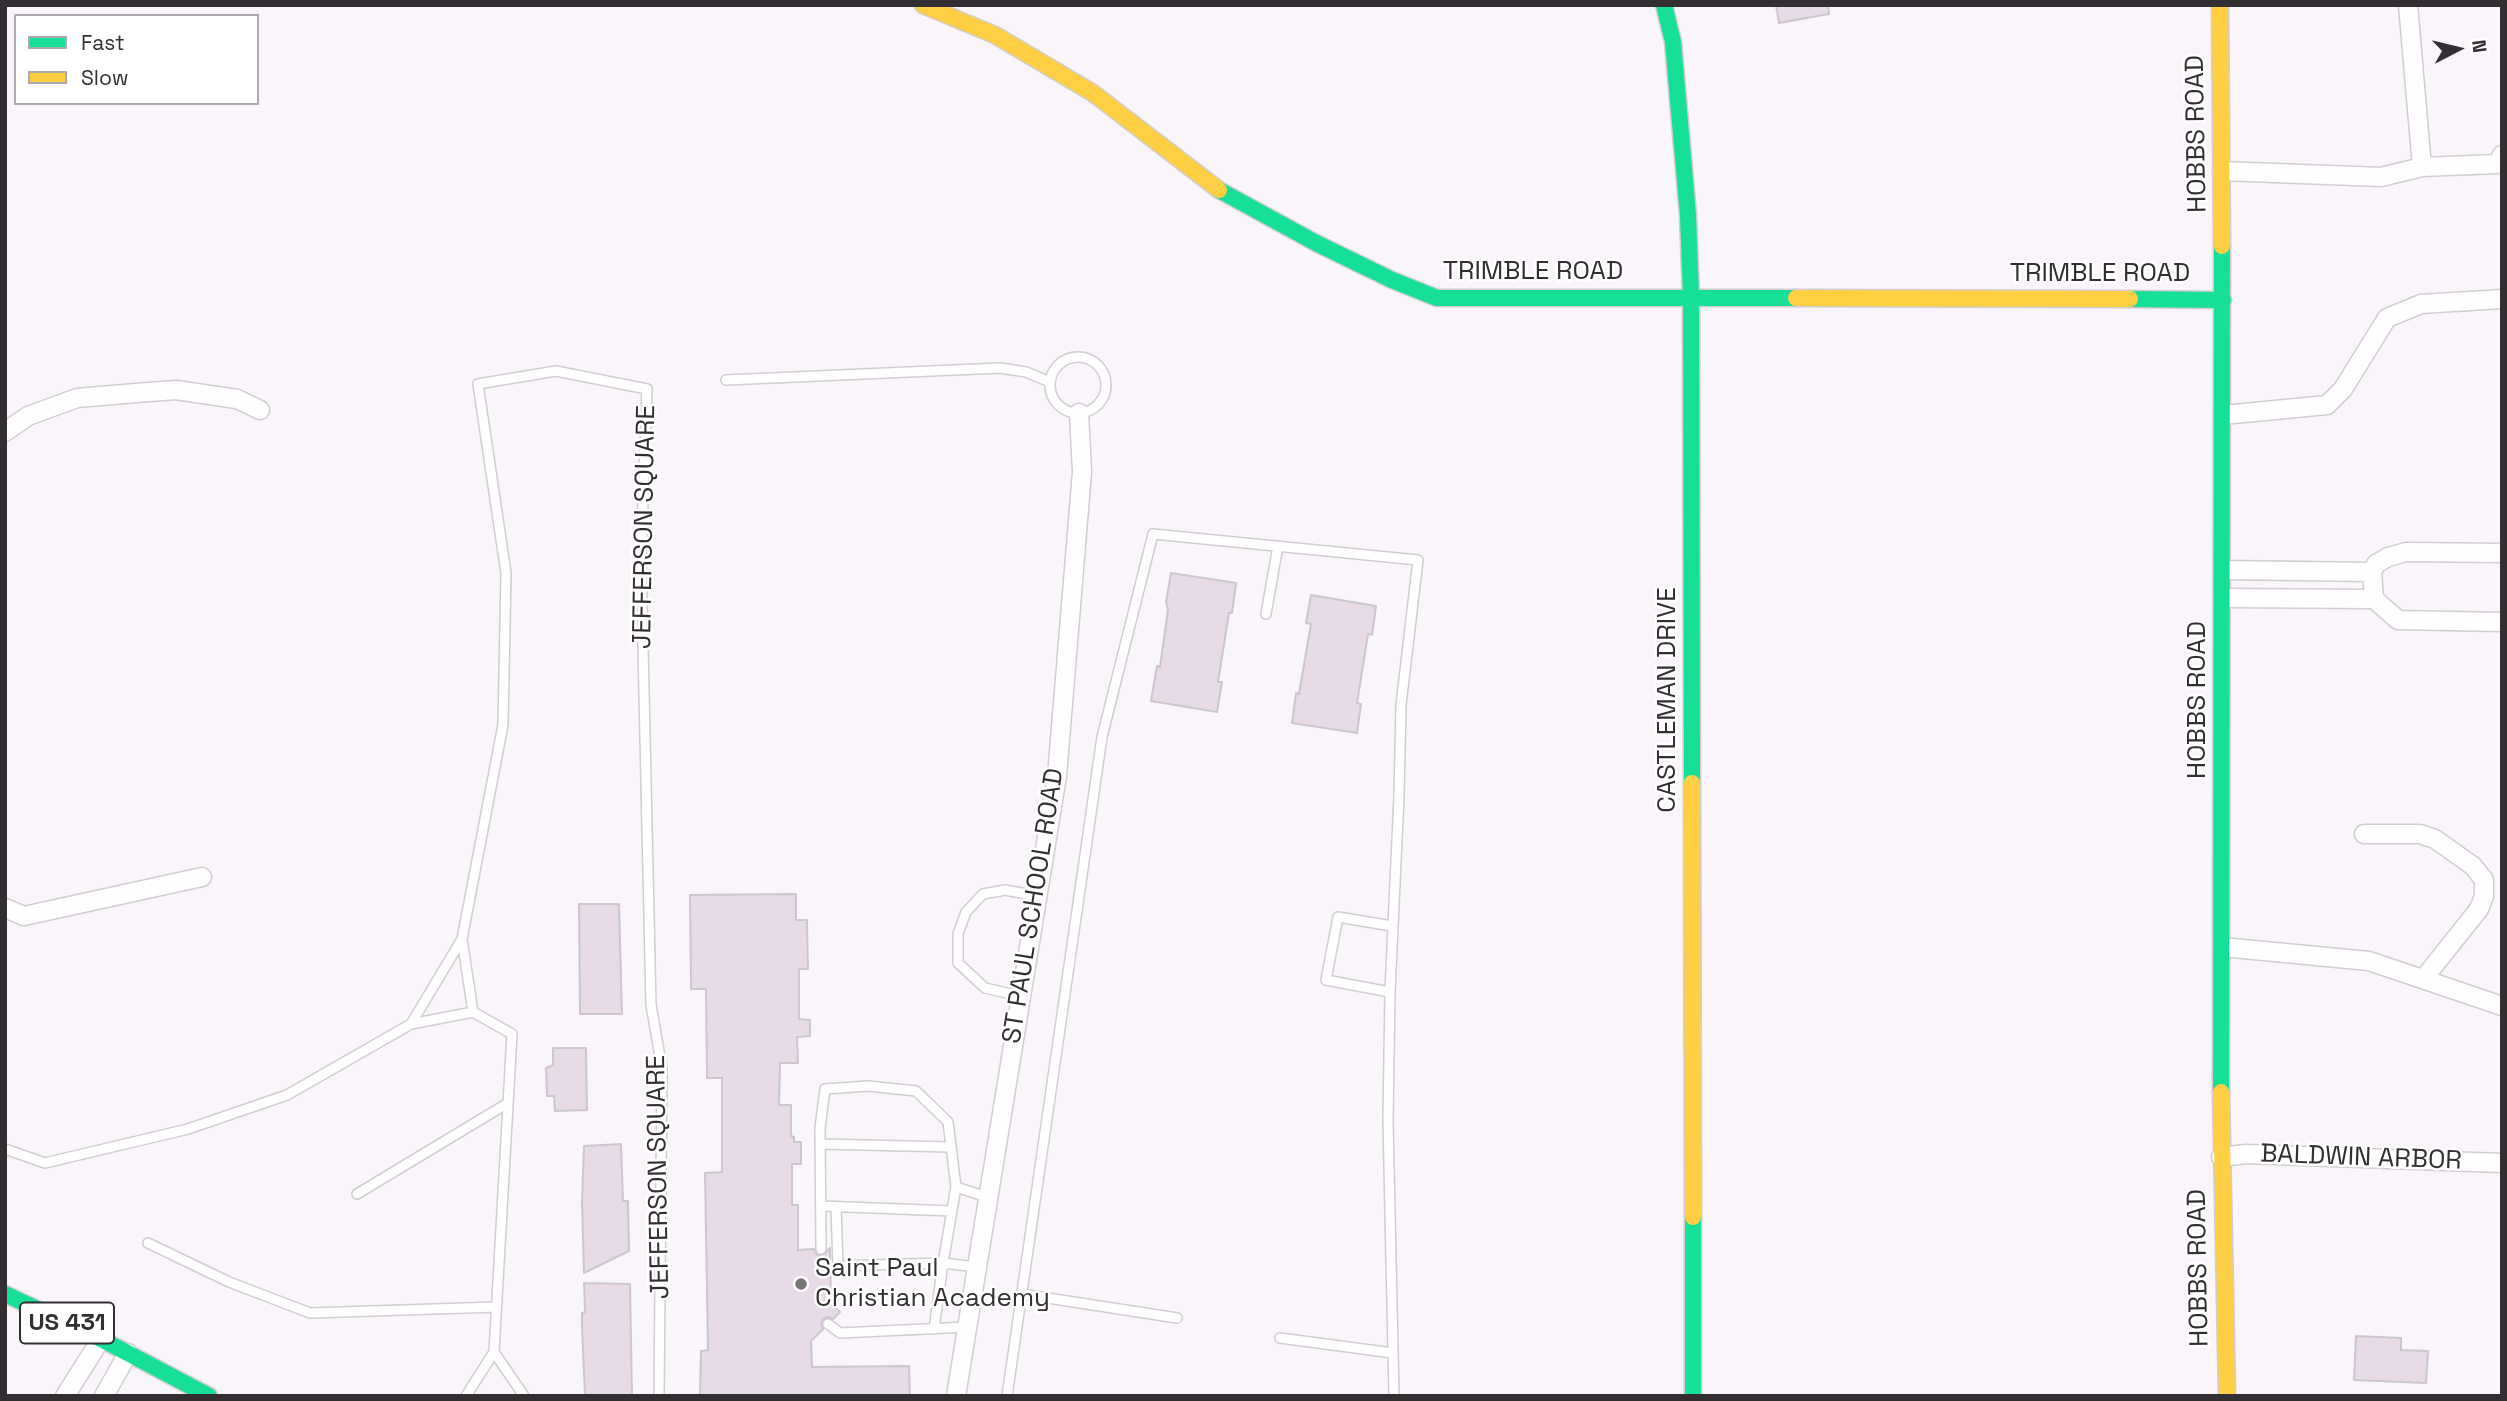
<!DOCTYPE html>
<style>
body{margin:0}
#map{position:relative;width:2507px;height:1401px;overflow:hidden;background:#faf5fa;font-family:"Space Grotesk",sans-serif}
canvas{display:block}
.frame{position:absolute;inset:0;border:7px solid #322e32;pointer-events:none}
.legend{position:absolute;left:14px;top:14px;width:245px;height:91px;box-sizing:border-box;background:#fff;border:2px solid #adabad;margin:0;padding:9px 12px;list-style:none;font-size:21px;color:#322e32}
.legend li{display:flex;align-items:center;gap:14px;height:35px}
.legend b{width:35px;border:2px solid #adabad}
.north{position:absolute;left:2423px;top:14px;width:70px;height:70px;-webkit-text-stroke:5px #fff;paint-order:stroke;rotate:83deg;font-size:19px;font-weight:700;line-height:28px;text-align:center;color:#322e32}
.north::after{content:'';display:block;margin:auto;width:24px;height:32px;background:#322e32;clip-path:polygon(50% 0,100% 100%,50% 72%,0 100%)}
</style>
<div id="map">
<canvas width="2507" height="1401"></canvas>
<div class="frame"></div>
<ul class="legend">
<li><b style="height:9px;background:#16e098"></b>Fast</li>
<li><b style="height:9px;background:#ffcf43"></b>Slow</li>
</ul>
<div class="north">N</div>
</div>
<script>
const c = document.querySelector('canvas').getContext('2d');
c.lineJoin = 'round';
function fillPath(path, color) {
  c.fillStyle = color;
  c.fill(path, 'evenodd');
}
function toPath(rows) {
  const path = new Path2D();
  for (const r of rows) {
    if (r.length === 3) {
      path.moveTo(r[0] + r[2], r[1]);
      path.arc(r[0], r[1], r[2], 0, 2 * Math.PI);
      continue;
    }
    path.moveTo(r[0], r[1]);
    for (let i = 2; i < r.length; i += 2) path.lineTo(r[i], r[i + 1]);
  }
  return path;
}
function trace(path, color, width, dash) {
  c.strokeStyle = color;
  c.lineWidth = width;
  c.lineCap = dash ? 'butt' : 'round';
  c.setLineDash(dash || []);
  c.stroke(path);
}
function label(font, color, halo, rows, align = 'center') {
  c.font = font + ' "Space Grotesk",sans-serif';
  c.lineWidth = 5;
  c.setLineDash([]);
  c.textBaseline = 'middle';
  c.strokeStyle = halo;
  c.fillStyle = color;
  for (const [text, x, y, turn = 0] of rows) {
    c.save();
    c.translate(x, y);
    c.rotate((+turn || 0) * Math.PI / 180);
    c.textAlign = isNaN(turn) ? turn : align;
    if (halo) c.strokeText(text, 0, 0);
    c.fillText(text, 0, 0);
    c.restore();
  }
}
const building = toPath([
 [1776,5,1828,5,1829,14,1779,23,1776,5],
 [1171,573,1236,583,1232,613,1229,613,1218,682,1222,682,1217,712,1151,701,1157,666,1160,667,1168,610,1166,602,1171,573],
 [1311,595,1376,606,1372,635,1368,634,1357,703,1361,704,1357,733,1292,723,1296,693,1299,694,1311,624,1306,623,1311,595],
 [796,894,796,920,807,920,808,969,799,969,799,1019,810,1020,810,1036,797,1037,798,1063,780,1063,779,1105,791,1105,791,1136,794,1137,794,1142,801,1142,801,1164,792,1164,792,1205,798,1205,798,1250,814,1249,817,1255,822,1256,830,1248,831,1304,840,1312,833,1319,828,1317,823,1319,821,1324,823,1329,811,1341,812,1367,909,1366,910,1396,700,1396,701,1351,708,1350,705,1173,722,1172,722,1078,707,1078,706,989,691,989,690,895,796,894],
 [579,904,619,904,622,1014,580,1014,579,904],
 [553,1048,586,1048,587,1110,555,1111,554,1096,547,1096,546,1068,553,1065,553,1048],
 [621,1144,623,1201,628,1201,629,1251,584,1273,582,1202,584,1146,621,1144],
 [584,1283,630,1284,632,1396,585,1396,582,1327,582,1313,585,1312,584,1283],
 [2356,1336,2401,1338,2401,1350,2428,1351,2426,1383,2354,1380,2356,1336]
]);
const lane = toPath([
 [1078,385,28],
 [726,380,1000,368,1026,372,1050,382],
 [1266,614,1278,546],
 [1390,992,1326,980,1338,917,1392,926],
 [1020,996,985,988,958,963,958,934,966,912,983,894,1005,890,1037,896],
 [473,1012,462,939,503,725,506,573,478,384,556,371,647,389,641,558,651,1005,662,1068,659,1396],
 [411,1024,462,939],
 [820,1144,951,1147],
 [5,1149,45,1163,188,1129,287,1095,411,1024,473,1012,512,1034,494,1352,466,1396],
 [956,1187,943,1263,976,1267],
 [357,1194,508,1103],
 [821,1206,952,1211],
 [836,1207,838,1266,943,1263,934,1329],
 [148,1243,229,1282,310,1313,496,1307],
 [821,1249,820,1128,825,1089,868,1086,916,1091,948,1122,956,1187,987,1197],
 [1022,1294,1177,1318],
 [828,1324,840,1333,967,1327],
 [1280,1338,1393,1353],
 [494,1352,524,1396],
 [1007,1396,1102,737,1153,534,1418,560,1401,705,1399,796,1390,992,1388,1120,1394,1396]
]);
const street = toPath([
 [2408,5,2422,167],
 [2222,171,2381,177,2422,167,2497,164,2502,155],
 [2223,415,2327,405,2343,389,2387,318,2421,304,2502,299],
 [5,432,28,416,77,398,136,393,176,390,237,399,260,410],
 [2502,553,2406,552,2388,557,2376,564,2372,572,2374,599,2398,620,2502,622],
 [2223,570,2372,572],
 [2223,598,2374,599],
 [2364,834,2420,834,2435,839,2473,866,2484,880,2484,896,2479,909,2424,978],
 [5,908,24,916,202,877],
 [2222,947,2369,961,2502,1006],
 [2221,1157,2246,1154,2502,1163],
 [65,1396,101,1339],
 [104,1396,128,1353],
 [956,1396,1057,776,1082,472,1079,413]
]);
const fast = toPath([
 [1664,5,1673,42,1688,215,1691,297,1692,783],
 [1219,190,1316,243,1392,280,1437,298,1796,298],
 [2130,299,2223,300],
 [2221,1092,2222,246],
 [1693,1217,1693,1396],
 [5,1294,101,1339,209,1396]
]);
const slow = toPath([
 [923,5,995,35,1093,93,1219,190],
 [2220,5,2222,246],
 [1796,298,2130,299],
 [1692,783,1693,1217],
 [2221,1092,2227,1396]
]);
const markers = [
 [801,1284,7,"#787478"]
];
const shields = [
 [67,1323,94]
];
const shieldNames = [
 ["US 431",67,1323]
];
const streetNames = [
 ["HOBBS ROAD",2197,134,-91],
 ["TRIMBLE ROAD",1533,272],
 ["TRIMBLE ROAD",2100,274],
 ["JEFFERSON SQUARE",645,527,-89],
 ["CASTLEMAN DRIVE",1668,700,-90],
 ["HOBBS ROAD",2198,700,-90],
 ["ST PAUL SCHOOL ROAD",1034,906,-81],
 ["BALDWIN ARBOR",2361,1158,2],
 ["JEFFERSON SQUARE",659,1177,-91],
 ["HOBBS ROAD",2199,1268,-91]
];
const poiNames = [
 ["Saint Paul",815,1269],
 ["Christian Academy",815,1299]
];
fillPath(building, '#e6dbe6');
trace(building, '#cbc7cb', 2);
trace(lane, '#d1cdd1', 12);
trace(street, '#d1cdd1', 21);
trace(fast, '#d1cdd1', 19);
trace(slow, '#d1cdd1', 19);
trace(lane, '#fefefe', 9);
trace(street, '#fefefe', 18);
trace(fast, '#16e098', 16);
trace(slow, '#ffcf43', 16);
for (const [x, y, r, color] of markers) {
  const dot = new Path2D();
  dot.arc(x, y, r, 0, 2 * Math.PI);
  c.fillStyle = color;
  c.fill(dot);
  trace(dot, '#fff', 2.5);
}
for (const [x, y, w] of shields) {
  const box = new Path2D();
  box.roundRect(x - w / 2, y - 20.5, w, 41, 5);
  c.fillStyle = '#fff';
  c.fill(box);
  trace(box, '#322e32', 2);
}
label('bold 24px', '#322e32', null, shieldNames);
label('26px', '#322e32', '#fff', streetNames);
label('26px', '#322e32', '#fff', poiNames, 'left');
</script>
